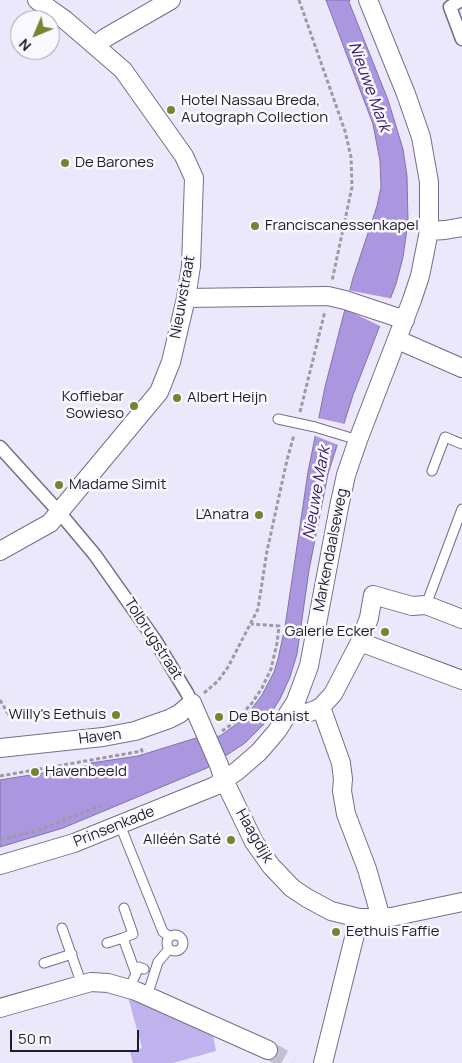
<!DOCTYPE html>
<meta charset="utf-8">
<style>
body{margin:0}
#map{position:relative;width:462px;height:1063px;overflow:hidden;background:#ece8fb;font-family:Manrope,sans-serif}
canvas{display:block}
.north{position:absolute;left:10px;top:10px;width:50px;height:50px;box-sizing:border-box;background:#f9f8fe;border:1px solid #a2a0a8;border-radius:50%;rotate:225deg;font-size:14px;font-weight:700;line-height:20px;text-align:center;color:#201d28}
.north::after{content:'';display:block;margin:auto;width:18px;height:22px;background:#78822f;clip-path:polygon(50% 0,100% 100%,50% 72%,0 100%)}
.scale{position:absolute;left:10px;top:1030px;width:129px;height:22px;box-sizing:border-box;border:2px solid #201d28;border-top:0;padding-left:6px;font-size:15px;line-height:18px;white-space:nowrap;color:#201d28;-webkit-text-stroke:4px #f9f8fe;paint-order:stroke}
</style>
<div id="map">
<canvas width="462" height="1063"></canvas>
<div class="north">N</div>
<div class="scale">50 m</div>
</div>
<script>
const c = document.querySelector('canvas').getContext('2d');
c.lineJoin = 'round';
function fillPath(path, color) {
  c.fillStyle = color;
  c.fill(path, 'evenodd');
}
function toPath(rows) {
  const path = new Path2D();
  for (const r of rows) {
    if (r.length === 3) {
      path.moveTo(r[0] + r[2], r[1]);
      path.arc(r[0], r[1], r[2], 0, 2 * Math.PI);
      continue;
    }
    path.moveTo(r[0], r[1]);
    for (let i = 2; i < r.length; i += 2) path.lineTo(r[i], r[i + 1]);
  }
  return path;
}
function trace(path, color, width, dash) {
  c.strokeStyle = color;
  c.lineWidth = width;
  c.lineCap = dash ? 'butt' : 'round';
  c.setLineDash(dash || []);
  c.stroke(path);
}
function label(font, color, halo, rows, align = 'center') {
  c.font = font + ' Manrope,sans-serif';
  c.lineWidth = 5;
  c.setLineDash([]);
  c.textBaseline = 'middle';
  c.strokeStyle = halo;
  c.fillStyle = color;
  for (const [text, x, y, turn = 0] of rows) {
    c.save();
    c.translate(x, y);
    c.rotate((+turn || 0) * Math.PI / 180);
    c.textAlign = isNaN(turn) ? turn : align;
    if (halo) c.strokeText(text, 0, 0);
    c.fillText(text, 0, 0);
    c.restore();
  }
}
const green = toPath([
 [128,997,134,997,213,1035,216,1051,173,1063,133,1063,130,1052,142,1048]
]);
const water = toPath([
 [326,0,350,0,349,2,388,100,403,149,407,176,408,222,403,257,396,284,353,395,328,474,309,570,297,654,290,677,280,699,264,724,245,743,207,768,63,828,0,847,0,780,91,765,91,763,138,756,196,738,220,736,238,723,247,715,262,695,274,672,278,659,285,627,308,472,325,387,353,278,377,206,381,187,380,161,373,124,326,0]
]);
const pier = toPath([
 [347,290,394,299,382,327,343,308],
 [318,418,345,424,338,445,313,435]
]);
const minorTunnel = toPath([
 [268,1050,292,1063]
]);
const path = toPath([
 [299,0,345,131,351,157,352,187,332,281],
 [300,412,325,311],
 [204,693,218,681,228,667,258,609,267,551,287,460,294,435],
 [0,700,13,722],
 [222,731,235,722,252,703,262,688,271,669,277,643,279,626,251,624],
 [0,776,142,751,140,746],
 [0,840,42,829,100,806]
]);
const service = toPath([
 [278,419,315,427,358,440],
 [432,471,445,437,462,444],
 [426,605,462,509],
 [120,825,163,932,169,936],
 [124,908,133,934,123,938,136,974],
 [62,928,82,985],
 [175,943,8],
 [107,943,123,938],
 [44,963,72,954],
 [129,989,139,967,144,969],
 [147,996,158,962,169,949]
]);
const pedestrian = toPath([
 [461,0,450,7,462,39],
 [0,447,59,512,95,555,155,640,187,693,192,703]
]);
const minor = toPath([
 [95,46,105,38,171,0],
 [429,231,445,230,462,227],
 [186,298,328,296,345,300,405,320],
 [398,340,462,368],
 [0,551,50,523,159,392,171,362,186,298,191,266,194,178,184,156,123,70,65,20,37,0],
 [360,642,462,680],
 [321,707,341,763,343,779,342,791,346,814,367,869,381,918],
 [290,711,307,713,315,710,321,707,333,694,360,642,369,618,373,595,412,606,426,605,462,619],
 [0,748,103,737,135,731,169,719,179,714,192,703,219,765,224,780,254,842,271,866,292,888,307,898,331,911,359,918,381,918,391,917,462,902],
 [0,865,74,843,215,786,237,771,259,752,277,731,296,701,309,666,339,507,346,475,358,440,412,300,420,276,429,231,429,182,421,137,406,94,368,0],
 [0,1008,91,982,108,983,136,991,268,1050],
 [323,1063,359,918]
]);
const markers = [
 [171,110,5,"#78822f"],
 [65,163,5,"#78822f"],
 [255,226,5,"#78822f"],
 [177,398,5,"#78822f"],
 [134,406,5,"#78822f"],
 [59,485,5,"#78822f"],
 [259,515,5,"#78822f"],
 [385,632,5,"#78822f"],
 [116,715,5,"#78822f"],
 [219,717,5,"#78822f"],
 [35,772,5,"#78822f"],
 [231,840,5,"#78822f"],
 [336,932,5,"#78822f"]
];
const poiNames = [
 ["Hotel Nassau Breda,",181,101],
 ["Autograph Collection",181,118],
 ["De Barones",75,163],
 ["Franciscanessenkapel",265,226],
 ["Koffiebar",124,397,"right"],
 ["Sowieso",124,414,"right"],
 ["Albert Heijn",187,398],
 ["Madame Simit",69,485],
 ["L'Anatra",249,515,"right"],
 ["Galerie Ecker",375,632,"right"],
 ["Willy's Eethuis",106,715,"right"],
 ["De Botanist",229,717],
 ["Havenbeeld",45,772],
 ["Alléén Saté",221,840,"right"],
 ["Eethuis Faffie",346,932]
];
const streetNames = [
 ["Nieuwstraat",183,297,-80],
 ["Markendaalseweg",331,550,-79],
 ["Tolbrugstraat",153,639,57],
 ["Haven",100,737,-7],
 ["Prinsenkade",114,827,-22],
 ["Haagdijk",254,836,60]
];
const waterNames = [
 ["Nieuwe Mark",369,87,70],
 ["Nieuwe Mark",317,493,-80]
];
fillPath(green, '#c0b2ed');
fillPath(water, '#aa97df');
trace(water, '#8172a8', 1);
fillPath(pier, '#ece8fb');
trace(minorTunnel, '#c3bfd1', 18, [18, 9]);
trace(service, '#756e8a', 11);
trace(pedestrian, '#756e8a', 15);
trace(minor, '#756e8a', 20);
trace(path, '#9c99a9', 3, [4, 2.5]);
trace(service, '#fff', 9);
trace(pedestrian, '#fff', 12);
trace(minor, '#fff', 18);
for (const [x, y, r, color] of markers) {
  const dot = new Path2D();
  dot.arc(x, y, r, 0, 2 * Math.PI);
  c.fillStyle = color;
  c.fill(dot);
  trace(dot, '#f9f8fe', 2);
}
label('15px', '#201d28', '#f9f8fe', poiNames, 'left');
label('15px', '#201d28', '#f9f8fe', streetNames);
label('italic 16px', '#39186b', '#f9f8fe', waterNames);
</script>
